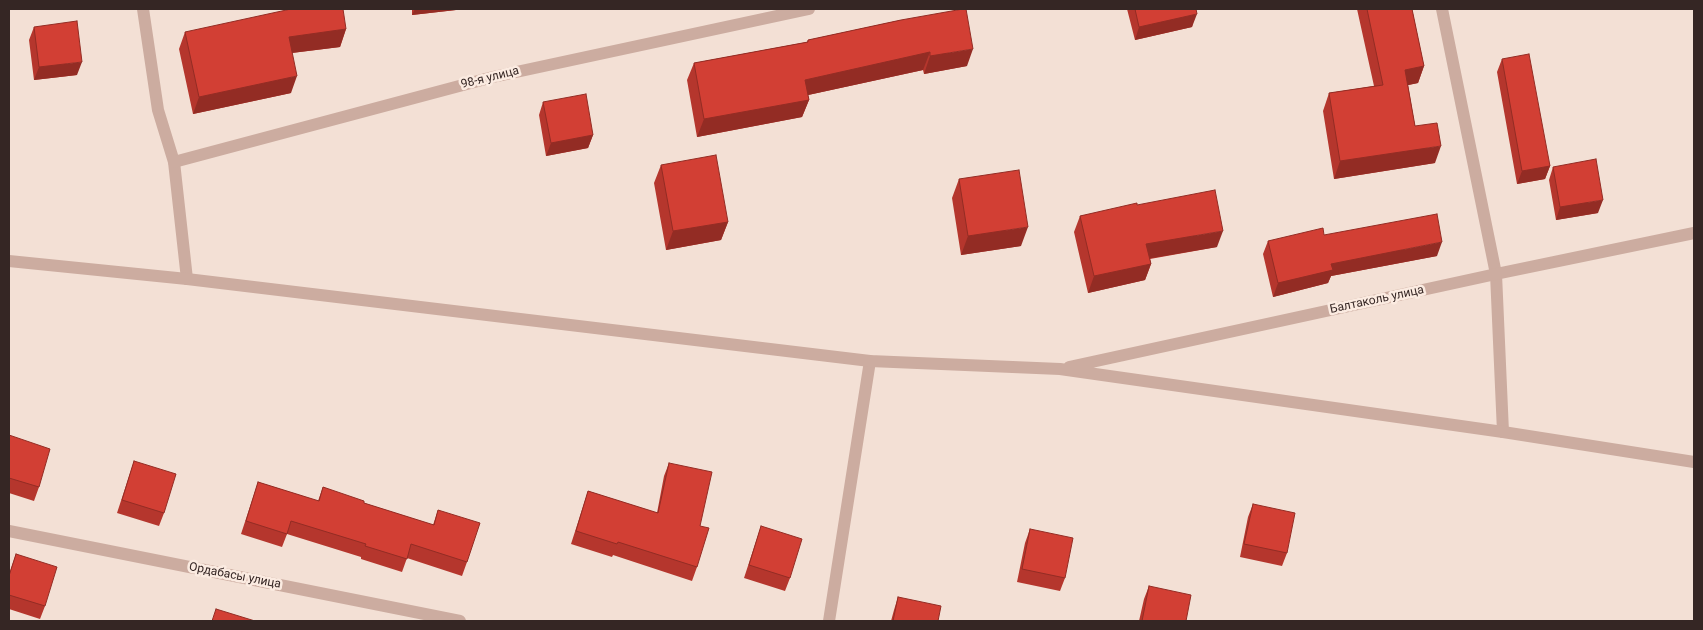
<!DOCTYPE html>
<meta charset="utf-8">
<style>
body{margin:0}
#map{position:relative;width:1703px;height:630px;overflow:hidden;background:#f3e0d5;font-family:Roboto,sans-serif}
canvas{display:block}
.frame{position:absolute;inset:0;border:10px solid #352624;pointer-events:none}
</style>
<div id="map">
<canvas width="1703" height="630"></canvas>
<div class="frame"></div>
</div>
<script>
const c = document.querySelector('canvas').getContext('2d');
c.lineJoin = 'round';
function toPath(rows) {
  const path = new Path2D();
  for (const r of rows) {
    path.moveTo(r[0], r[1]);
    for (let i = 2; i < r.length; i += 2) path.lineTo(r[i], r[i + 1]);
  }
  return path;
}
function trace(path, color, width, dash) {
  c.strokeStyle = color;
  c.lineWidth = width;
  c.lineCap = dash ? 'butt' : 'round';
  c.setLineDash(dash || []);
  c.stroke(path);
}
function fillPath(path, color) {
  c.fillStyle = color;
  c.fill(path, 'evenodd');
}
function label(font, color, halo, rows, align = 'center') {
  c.font = font + ' Roboto,sans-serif';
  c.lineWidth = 5;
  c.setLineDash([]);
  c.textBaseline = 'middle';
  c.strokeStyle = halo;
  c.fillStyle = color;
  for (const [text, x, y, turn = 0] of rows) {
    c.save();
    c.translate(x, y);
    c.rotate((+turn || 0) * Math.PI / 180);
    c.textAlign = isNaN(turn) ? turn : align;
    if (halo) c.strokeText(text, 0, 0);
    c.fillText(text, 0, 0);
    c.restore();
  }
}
const lane = toPath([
 [143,9,158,110,174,162,187,279],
 [1442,9,1496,274,1503,432],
 [829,621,870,361]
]);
const street = toPath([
 [174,162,493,77,809,9],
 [9,261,187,279,870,361,1060,369,1503,432,1694,462],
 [1069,367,1496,274,1694,233],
 [9,531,460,621]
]);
const wall = toPath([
 [412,9,456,9,456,10,412,15],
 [1127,9,1196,9,1192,27,1135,40],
 [1357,9,1412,9,1424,66,1418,83,1408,85,1415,126,1435,163,1334,179,1323,111,1329,93,1374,86],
 [901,20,967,66,924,74,923,70,808,95,809,100,802,117,697,137,687,80,694,63,807,42,808,40],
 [34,27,77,75,34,80,29,40],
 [346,29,340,47,292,53,291,93,193,114,179,49,185,32],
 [1502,59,1550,166,1545,179,1517,184,1497,72],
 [543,102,593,135,588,148,546,156,539,115],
 [661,165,728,222,721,240,666,250,654,183],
 [1553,167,1598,213,1556,220,1549,180],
 [959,179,1021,246,961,255,952,198],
 [1137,205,1217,247,1150,259,1151,264,1145,280,1088,293,1074,232,1080,216],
 [1324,235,1437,256,1331,276,1328,283,1273,297,1263,254,1268,241],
 [9,436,39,487,34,501,9,493],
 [134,461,164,513,159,526,117,513],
 [669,463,700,526,697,567,692,581,613,555,612,557,571,544,588,491,657,513,664,476],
 [258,482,318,501,323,487,364,503,433,525,438,510,467,562,462,576,407,558,402,572,361,559,361,557,287,534,282,547,241,534],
 [1253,504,1287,553,1282,566,1240,557,1248,517],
 [761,526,790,578,785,591,744,578],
 [1030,529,1065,578,1060,591,1017,582,1025,543],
 [16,554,45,606,40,619,9,609,9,574],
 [1149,586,1186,621,1139,621,1144,599],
 [898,597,938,621,891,621,894,610]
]);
const shadedWall = toPath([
 [415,9,456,9,456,10,412,15],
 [1197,14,1192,27,1135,40,1139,27],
 [346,29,340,47,283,54,289,37],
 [973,49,967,66,924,74,930,56],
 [930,52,923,70,799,97,805,80],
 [82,62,77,75,34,80,39,67],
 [1424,66,1418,83,1399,87,1405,70],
 [297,76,291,93,193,114,199,97],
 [809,100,802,117,697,137,704,119],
 [593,135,588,148,546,156,551,143],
 [1441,146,1435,163,1334,179,1340,161],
 [1550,166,1545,179,1517,184,1522,171],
 [1603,200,1598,213,1556,220,1560,207],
 [728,222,721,240,666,250,673,231],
 [1028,227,1021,246,961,255,968,236],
 [1223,231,1217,247,1140,260,1146,244],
 [1442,242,1437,256,1331,276,1328,283,1273,297,1278,283,1331,264],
 [1151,264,1145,280,1088,293,1094,276]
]);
const building = toPath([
 [291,9,343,9,346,29,289,37,297,76,199,97,185,32,291,9],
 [963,9,966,9,973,49,930,56,930,52,805,80,809,100,704,119,694,63,808,42,808,40,901,20,963,9],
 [1135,9,1196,9,1197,14,1139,27,1135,9],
 [1367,9,1412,9,1424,66,1405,70,1415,126,1437,123,1441,146,1340,161,1329,93,1383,85,1367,9],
 [77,21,82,62,39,67,34,27,77,21],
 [1529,54,1550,166,1522,171,1502,59,1529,54],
 [586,94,593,135,551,143,543,102,586,94],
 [716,155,728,222,673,231,661,165,716,155],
 [1596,159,1603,200,1560,207,1553,167,1596,159],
 [1019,170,1028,227,968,236,959,179,1019,170],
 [1215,190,1223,231,1146,244,1151,264,1094,276,1080,216,1137,203,1137,205,1215,190],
 [1437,214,1442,242,1331,264,1333,270,1278,283,1268,241,1323,228,1324,235,1437,214],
 [9,435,50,449,39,487,9,478,9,435],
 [134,461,176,474,164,513,122,500,134,461],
 [669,463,712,472,700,526,709,528,697,567,618,542,617,544,576,531,588,491,658,513,669,463],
 [258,482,319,501,323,487,364,501,364,503,434,525,438,510,480,523,467,562,411,544,407,559,365,546,366,544,291,521,287,534,246,521,258,482],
 [1253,504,1295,513,1287,553,1244,544,1253,504],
 [761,526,802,539,790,578,749,565,761,526],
 [1030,529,1073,538,1065,578,1022,569,1030,529],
 [16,554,57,567,45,606,9,595,9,576,16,554],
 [1149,586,1191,595,1186,621,1142,621,1149,586],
 [898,597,941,606,938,621,893,621,898,597],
 [216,609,255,621,212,621,216,609]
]);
const streetNames = [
 ["98-я улица",490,78,-14],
 ["Балтаколь улица",1377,300,-12],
 ["Ордабасы улица",235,576,11]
];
trace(lane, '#ccaca0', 12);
trace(street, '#ccaca0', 12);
fillPath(wall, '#b5362d');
fillPath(shadedWall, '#932c24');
fillPath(building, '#d23f34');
trace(building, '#932c24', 1);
label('12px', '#352624', '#fbebe1', streetNames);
</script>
